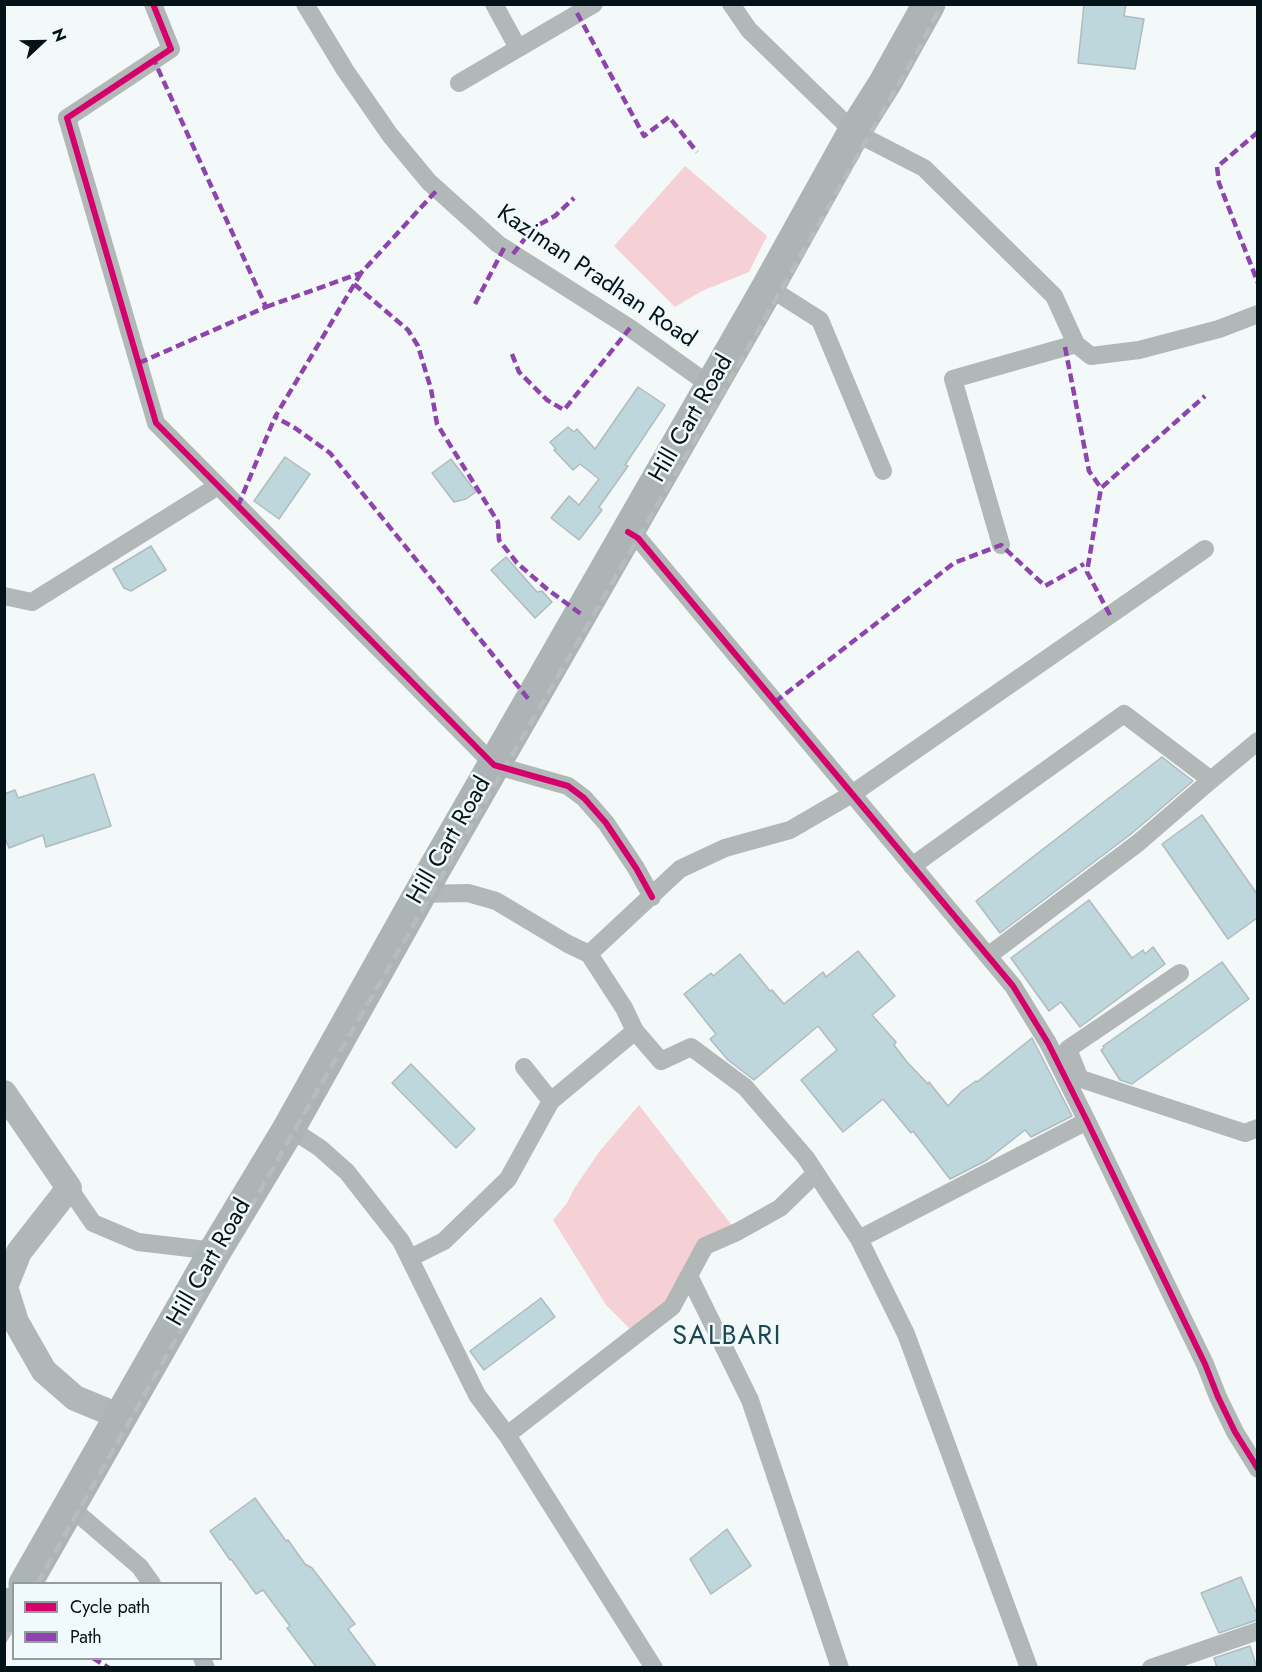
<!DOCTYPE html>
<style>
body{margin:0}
#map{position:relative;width:1262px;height:1672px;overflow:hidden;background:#f3f8f8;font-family:Jost,sans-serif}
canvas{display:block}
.frame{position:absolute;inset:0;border:6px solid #041317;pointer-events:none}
.legend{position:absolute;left:12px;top:1582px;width:210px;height:78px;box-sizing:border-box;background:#f0f9fb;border:2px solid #929da0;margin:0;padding:8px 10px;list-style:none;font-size:18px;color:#041317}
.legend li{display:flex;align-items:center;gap:12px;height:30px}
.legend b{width:30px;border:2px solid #929da0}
.north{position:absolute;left:12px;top:12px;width:60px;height:60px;-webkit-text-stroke:4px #f0f9fb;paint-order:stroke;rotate:68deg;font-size:16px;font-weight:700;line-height:24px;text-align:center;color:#041317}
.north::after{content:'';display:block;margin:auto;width:21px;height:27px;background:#041317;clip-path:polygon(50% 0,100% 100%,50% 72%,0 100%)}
</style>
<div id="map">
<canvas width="1262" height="1672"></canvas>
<div class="frame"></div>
<ul class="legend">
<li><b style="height:8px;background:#d6006c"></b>Cycle path</li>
<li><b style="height:8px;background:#8e44ad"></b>Path</li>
</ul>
<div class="north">N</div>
</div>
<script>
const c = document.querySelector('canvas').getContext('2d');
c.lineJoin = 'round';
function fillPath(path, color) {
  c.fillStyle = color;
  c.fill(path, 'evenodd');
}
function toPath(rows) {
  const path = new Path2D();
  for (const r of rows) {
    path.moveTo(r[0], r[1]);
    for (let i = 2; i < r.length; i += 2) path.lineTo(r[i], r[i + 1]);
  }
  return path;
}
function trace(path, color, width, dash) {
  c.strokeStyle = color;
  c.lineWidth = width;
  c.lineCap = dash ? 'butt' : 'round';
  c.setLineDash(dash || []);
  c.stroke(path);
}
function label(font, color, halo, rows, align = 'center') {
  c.font = font + ' Jost,sans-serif';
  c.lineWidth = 5;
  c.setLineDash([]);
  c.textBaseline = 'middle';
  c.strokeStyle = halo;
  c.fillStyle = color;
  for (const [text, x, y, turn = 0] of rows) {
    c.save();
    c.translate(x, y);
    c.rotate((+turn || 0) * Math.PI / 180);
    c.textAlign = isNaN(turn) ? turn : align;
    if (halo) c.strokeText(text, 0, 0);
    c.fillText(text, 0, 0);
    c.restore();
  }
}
const green = toPath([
 [685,166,767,236,749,272,702,291,675,307,614,246],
 [639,1105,737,1232,705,1246,672,1307,636,1335,606,1305,553,1220,567,1203,574,1189,599,1152]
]);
const building = toPath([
 [1084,4,1126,4,1124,16,1144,19,1135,69,1078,63,1084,4],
 [638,387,665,405,625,465,628,466,599,507,602,510,579,540,551,518,569,496,579,505,599,479,580,464,573,470,554,450,556,449,550,442,568,427,574,432,577,429,595,449,638,387],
 [285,457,310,474,279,519,254,501,285,457],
 [451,459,476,492,466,499,454,502,432,473,451,459],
 [151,546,166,570,131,591,124,588,113,569,151,546],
 [506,557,537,592,542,591,552,602,535,618,491,570,506,557],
 [1162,757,1193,781,1131,834,1000,933,976,901,1162,757],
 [94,774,111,826,46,847,43,835,9,848,4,836,4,794,15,790,18,798,94,774],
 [1202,815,1257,894,1257,918,1228,939,1162,844,1202,815],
 [1089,900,1132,958,1143,950,1145,954,1153,947,1165,964,1080,1027,1061,1002,1049,1011,1011,958,1089,900],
 [858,951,895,996,872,1015,896,1042,894,1045,907,1062,928,1084,929,1082,948,1106,962,1091,976,1081,977,1082,1032,1038,1072,1116,1031,1137,1025,1130,987,1160,950,1179,913,1131,911,1133,883,1099,843,1132,801,1080,837,1050,818,1026,754,1080,728,1060,710,1039,716,1034,684,994,711,973,713,976,740,954,770,991,772,990,784,1004,823,972,826,977,858,951],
 [1222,962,1249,999,1132,1084,1120,1080,1101,1050,1104,1048,1103,1046,1222,962],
 [411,1064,475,1129,456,1148,392,1083,411,1064],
 [541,1298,555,1317,484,1370,470,1351,541,1298],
 [255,1498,286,1541,288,1540,305,1564,312,1568,355,1624,348,1629,377,1668,317,1668,287,1628,290,1626,263,1590,256,1594,231,1559,230,1560,210,1531,255,1498],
 [727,1529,751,1566,711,1594,690,1559,727,1529],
 [1241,1577,1257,1614,1257,1620,1219,1633,1201,1593,1241,1577],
 [1250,1646,1257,1668,1217,1668,1214,1658,1250,1646]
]);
const street = toPath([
 [153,4,171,49,67,118,156,423,494,765,568,786,584,798,606,823,636,868,652,897],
 [305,4,345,70,390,135,429,182,498,244,630,328,711,386],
 [494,4,518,48],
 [731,4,749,30,854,132,924,168,1054,296,1076,344,953,379,1001,545],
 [459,83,594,4],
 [768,287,820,320,883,471],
 [1076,344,1091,356,1139,350,1219,329,1258,314],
 [628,532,638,538,1013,986,1048,1043,1087,1121,1205,1364,1218,1397,1235,1432,1258,1469],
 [4,596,32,602,218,486],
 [912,866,1124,714,1211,780,1258,741],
 [420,894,468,893,496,901,568,944,589,954,680,869,725,848,790,830,852,794,1205,549],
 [589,954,624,1008,635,1031],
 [988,956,1138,843,1211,780],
 [524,1067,551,1101,635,1031,661,1061,691,1047,745,1087,806,1158,859,1239,906,1334,1029,1668],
 [1063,1073,1245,1133,1258,1128],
 [1080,1079,1068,1049,1180,973],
 [288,1130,294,1131,320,1148,347,1172,401,1241,477,1395,507,1435,654,1668],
 [69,1188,93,1223,138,1242,215,1251],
 [859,1239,1087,1121],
 [410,1258,444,1241,508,1179,551,1101],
 [689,1276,750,1400,840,1668],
 [507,1435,672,1307,705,1246,737,1232,780,1208,816,1173],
 [69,1506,140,1567,152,1584],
 [202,1658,206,1668],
 [1151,1668,1258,1631]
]);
const secondary = toPath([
 [4,1093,69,1188,19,1252,5,1287,16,1322,44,1371,75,1398,121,1417]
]);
const highway = toPath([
 [25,1584,215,1251,288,1130,420,894,768,287,854,132,885,83,929,4],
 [4,1618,14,1603]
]);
const rail = toPath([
 [37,1584,294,1131,724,390,918,50,942,4],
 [4,1642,14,1626]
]);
const quiet = toPath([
 [577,13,644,136,669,117,697,152],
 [1258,132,1217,167,1219,183,1258,283],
 [513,254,533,228,555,216,574,198],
 [361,273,275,417,295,428,330,453,530,701],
 [354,284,408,330,418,346,431,389,437,424,498,522,499,540,517,563,547,589,581,614],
 [475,304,504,248],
 [266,307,361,273,437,190],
 [1065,347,1089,471,1101,488],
 [512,354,519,372,547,400,564,410,630,328],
 [139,363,266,307,154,60],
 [238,506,275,417],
 [1110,615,1087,572,1101,488,1205,396],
 [775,702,954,563,1001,545,1045,586,1084,564],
 [13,1604,14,1604],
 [93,1658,109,1668]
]);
const cycleway = toPath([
 [153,4,171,49,67,118,156,423,494,765,568,786,584,798,606,823,636,868,652,897],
 [628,532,638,538,1013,986,1048,1043,1087,1121,1205,1364,1218,1397,1235,1432,1258,1469]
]);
const streetNames = [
 ["Kaziman Pradhan Road",596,277,34],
 ["Hill Cart Road",692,419,-60],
 ["Hill Cart Road",450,841,-60],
 ["Hill Cart Road",210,1263,-60]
];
const quarterNames = [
 ["SALBARI",727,1337]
];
fillPath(green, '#f5d1d6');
fillPath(building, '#bed7dc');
trace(building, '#b0bbbd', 1.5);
trace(street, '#b2b7b8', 18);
trace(secondary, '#b0b7b7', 26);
trace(highway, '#adb4b6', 33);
trace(rail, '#b7bcbc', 4.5, [12, 6]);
trace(quiet, '#8e44ad', 4.5, [9, 4.5]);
trace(cycleway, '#d6006c', 6);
label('24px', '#041317', '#f0f9fb', streetNames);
c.letterSpacing = '1.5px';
label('27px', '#1d4750', '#f0f9fb', quarterNames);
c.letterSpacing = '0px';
</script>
